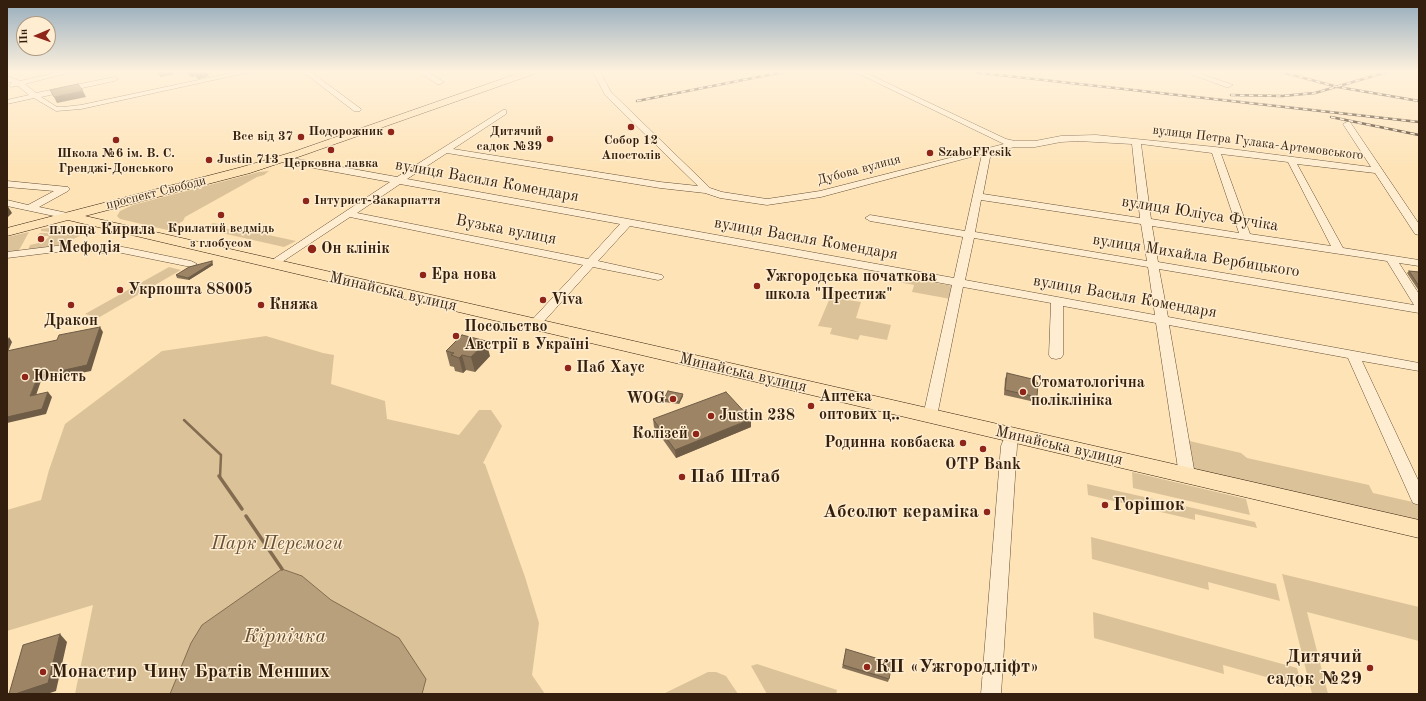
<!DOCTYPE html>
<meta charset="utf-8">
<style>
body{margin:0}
#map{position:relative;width:1426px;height:701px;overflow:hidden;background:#fee3b6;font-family:"Old Standard TT",serif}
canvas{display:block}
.frame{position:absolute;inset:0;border:8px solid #341e0d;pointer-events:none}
.north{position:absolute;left:16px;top:16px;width:40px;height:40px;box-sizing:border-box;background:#feedd0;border:1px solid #ad9a82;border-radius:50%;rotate:268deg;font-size:11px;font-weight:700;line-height:16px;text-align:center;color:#341e0d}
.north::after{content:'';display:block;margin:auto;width:14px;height:18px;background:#8f2418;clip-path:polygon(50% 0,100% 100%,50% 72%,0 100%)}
</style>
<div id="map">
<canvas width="1426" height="701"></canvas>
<div class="frame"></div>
<div class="north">Пн</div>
</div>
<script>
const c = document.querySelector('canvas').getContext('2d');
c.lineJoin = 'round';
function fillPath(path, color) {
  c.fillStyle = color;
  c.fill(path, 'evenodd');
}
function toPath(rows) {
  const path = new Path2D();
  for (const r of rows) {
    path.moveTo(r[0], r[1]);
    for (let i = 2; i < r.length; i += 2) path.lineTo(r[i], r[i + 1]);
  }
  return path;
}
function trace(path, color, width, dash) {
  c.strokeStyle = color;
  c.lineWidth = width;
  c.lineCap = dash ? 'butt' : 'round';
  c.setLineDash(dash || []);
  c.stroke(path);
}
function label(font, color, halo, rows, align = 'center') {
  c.font = font + ' "Old Standard TT",serif';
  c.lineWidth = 3;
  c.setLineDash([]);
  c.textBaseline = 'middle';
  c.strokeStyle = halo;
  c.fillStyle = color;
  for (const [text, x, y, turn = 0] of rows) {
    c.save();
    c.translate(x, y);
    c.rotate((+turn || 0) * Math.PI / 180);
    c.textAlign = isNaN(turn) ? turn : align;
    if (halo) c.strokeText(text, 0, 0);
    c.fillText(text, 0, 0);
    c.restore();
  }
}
const green = toPath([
 [269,171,264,175,257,177,185,217,183,221,167,230,120,219,117,216,120,211,133,205,259,172],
 [213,223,228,226,224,228,232,230,236,228,296,241,284,247,204,229],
 [64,226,79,226,93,229,86,232,50,232,41,231,41,229],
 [29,232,18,252,7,254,7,237],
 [40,233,84,234,60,245,28,250,30,245,43,242,49,237,48,236,37,236],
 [169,267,181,270,98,318,85,314],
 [867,271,953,286,951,299,912,292,914,285,866,276],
 [832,293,849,296,848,300,861,302,856,318,891,325,887,340,860,335,858,340,830,334,832,328,818,326],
 [266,336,323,353,334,355,331,384,385,401,387,419,459,435,479,410,491,410,502,426,483,463,485,464,525,577,539,623,532,675,545,694,75,694,93,605,7,631,7,510,41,500,49,470,65,424,162,351],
 [1181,439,1241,453,1247,458,1369,485,1373,493,1417,503,1419,506,1419,521,1185,468],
 [1132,472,1246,499,1250,515,1133,488],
 [1087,484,1255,522,1257,528,1195,514,1195,520,1088,495],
 [1091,537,1276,584,1280,601,1208,582,1209,590,1092,559],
 [1282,574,1419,607,1419,641,1307,612,1328,694,1312,694],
 [1093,612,1297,668,1302,687,1223,665,1224,674,1094,638],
 [757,664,837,690,836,694,767,694,751,666],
 [708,672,716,672,726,676,738,694,663,694]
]);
const water = toPath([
 [282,569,302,576,331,600,399,638,426,679,422,694,170,694,191,643,202,625,282,569]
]);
const streamFar1 = toPath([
 [184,420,221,455,220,477]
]);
const stream = toPath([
 [219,476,242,509],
 [246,516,282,569]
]);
const minor = toPath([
 [59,72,72,72,25,84,36,93,114,77,118,79,114,81,41,97,57,107,63,107,81,105,236,72,250,72,81,109,56,111,34,98,7,104,7,100,29,95,18,86,10,87,9,85,12,83,7,81,7,76,20,81,59,72],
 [303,72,311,72,361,109,360,111,354,111,303,72],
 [419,72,428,72,444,82,440,84,437,84,419,72],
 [593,72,600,72,611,92,710,188,722,192,767,199,820,191,1004,144,855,72,864,72,1006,139,1015,141,1035,141,1061,136,1096,135,1215,147,1371,167,1343,124,1347,122,1350,122,1419,224,1419,235,1415,234,1375,173,1297,164,1343,248,1419,260,1419,266,1399,263,1419,294,1419,313,1159,269,1168,317,1419,363,1419,371,1362,361,1419,482,1419,505,1413,503,1411,499,1348,358,1169,325,1195,475,1193,479,1187,481,1181,479,1179,475,1156,323,1063,306,1063,355,1061,358,1056,359,1051,358,1049,355,1051,303,963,287,937,416,935,419,930,421,925,419,923,416,952,285,630,226,598,261,662,275,664,277,662,279,658,280,593,267,538,328,534,329,530,328,528,325,530,322,583,265,350,217,276,266,268,266,266,264,390,182,281,162,278,161,277,159,278,157,281,156,397,177,503,110,506,110,506,114,453,149,660,182,698,186,605,95,593,72],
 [1078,141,1132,144,1140,218,983,194,991,152,1015,147,1035,147,1061,142,1078,141],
 [1141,144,1212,153,1239,233,1151,219,1141,144],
 [447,153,660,188,705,193,720,198,767,205,821,197,982,154,965,231,870,215,865,218,870,221,963,237,954,278,407,179,447,153],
 [1221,154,1288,162,1331,246,1250,234,1221,154],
 [400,184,620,224,588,259,357,213,400,184],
 [981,200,1141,224,1147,261,975,232,981,200],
 [1152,226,1387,261,1414,305,1158,262,1152,226],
 [974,238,1148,267,1155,315,965,280,974,238],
 [1185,72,1196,72,1233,85,1229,87,1226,87,1185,72],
 [7,181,68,187,70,189,68,191,39,207,72,214,73,216,68,219,7,206,7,200,28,205,54,191,7,187,7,181],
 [99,245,104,247,117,246,128,248,191,261,197,264,191,267,117,252,102,253,97,251,56,252,7,258,7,252,56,246,99,245],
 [1012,430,1017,431,1019,435,1017,446,1001,694,981,694,1001,446,1007,431,1012,430]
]);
const major = toPath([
 [522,72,535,72,534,74,301,156,250,173,85,216,1419,520,1419,538,68,220,7,236,7,228,242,167,293,152,522,72]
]);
const rail = toPath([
 [972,72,1419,122],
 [1281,72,1338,87,1419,101],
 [1231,95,1282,96,1315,93,1387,72],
 [637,101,783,72],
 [1331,117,1419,135]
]);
const wall = toPath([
 [155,72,173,72,174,74,161,77],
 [186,72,207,72,209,76,198,79,195,76,191,77],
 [212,261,213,265,189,280,177,278,176,275],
 [1409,271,1419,272,1419,291,1407,273],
 [446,351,490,356,475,372,466,370,463,373,455,371,454,367,450,366],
 [1007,373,1036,382,1037,397,1035,402,1004,395,1005,379],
 [683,396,679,404,664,402,664,399],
 [653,419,751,427,676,458,654,427],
 [846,649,889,679,888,682,842,668]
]);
const shadedWall = toPath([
 [159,72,173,72,174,74,161,77],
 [189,72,194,72,195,76,191,77],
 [200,72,207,72,209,76,198,79,196,73],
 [83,91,86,97,57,103,54,97],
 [7,205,12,213,7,218],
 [212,263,213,265,189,280,188,278],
 [100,327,103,332,91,371,41,381,34,401,30,396,38,376],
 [9,337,12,342,7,354,7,341],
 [486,341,490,356,475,372,471,357],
 [462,355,466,370,463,373,459,358],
 [48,392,52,397,46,414,7,423,7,417],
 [683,394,683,396,679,404,679,402],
 [751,419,751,427,676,458,675,450],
 [60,634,67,642,56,691,47,694,15,694]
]);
const building = toPath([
 [78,84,83,91,54,97,50,90,78,84],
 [212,261,212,263,188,278,176,275,189,267,212,261],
 [1409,271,1419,272,1419,286,1409,271],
 [100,327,87,365,38,376,30,396,48,392,42,409,7,417,7,351,57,340,59,335,100,327],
 [462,335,486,341,471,357,462,355,459,358,451,355,454,353,446,351,462,335],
 [1007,373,1036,380,1036,382,1038,383,1037,397,1005,390,1007,373],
 [668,391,683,394,679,402,664,399,668,391],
 [726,392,751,419,675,450,653,419,726,392],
 [60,634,48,683,15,694,9,694,23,645,60,634],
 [846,649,892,663,889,679,843,665,846,649]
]);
const markers = [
 [631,127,4,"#8f2418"],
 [391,132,4,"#8f2418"],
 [301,137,4,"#8f2418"],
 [550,139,4,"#8f2418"],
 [116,140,4,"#8f2418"],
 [331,150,4,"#8f2418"],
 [930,153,4,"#8f2418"],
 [209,160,4,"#8f2418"],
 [306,201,4,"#8f2418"],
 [221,215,4,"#8f2418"],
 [41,239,4,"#8f2418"],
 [312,249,5,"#8f2418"],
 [423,275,4,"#8f2418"],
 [757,286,4,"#8f2418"],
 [120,290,4,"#8f2418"],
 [543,300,4,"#8f2418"],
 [71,305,4,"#8f2418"],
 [261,305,4,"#8f2418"],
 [456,336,4,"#8f2418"],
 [568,368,4,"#8f2418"],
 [25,377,4,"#8f2418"],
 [1023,392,4,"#8f2418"],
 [673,399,4,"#8f2418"],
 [811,406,4,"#8f2418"],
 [711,416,4,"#8f2418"],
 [696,434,4,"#8f2418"],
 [963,443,4,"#8f2418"],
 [983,449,4,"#8f2418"],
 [682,477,4,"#8f2418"],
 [1105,505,4,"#8f2418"],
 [987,512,4,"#8f2418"],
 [867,667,4,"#8f2418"],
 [1370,668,4,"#8f2418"],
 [43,672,4,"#8f2418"]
];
const farPoinames = [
 ["Подорожник",383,132,"right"],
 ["Дитячий",542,132,"right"],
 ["садок №39",542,147,"right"],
 ["Все від 37",293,137,"right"],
 ["Собор 12",631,141],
 ["Апостолів",631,156],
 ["SzaboFFcsik",938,153,"left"],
 ["Школа №6 ім. В. С.",116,154],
 ["Гренджі-Донського",116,169],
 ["Justin 713",217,160,"left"],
 ["Церковна лавка",331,164],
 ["Інтурист-Закарпаття",314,201,"left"],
 ["Крилатий ведмідь",221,229],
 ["з глобусом",221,244]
];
const farStreetnames = [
 ["вулиця Петра Гулака-Артемовського",1258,143,7],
 ["Дубова вулиця",859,170,-15],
 ["проспект Свободи",156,193,-14]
];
const streetNames = [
 ["вулиця Василя Комендаря",487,181,10],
 ["вулиця Юліуса Фучіка",1200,214,9],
 ["Вузька вулиця",506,230,11],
 ["вулиця Василя Комендаря",806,239,10],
 ["вулиця Михайла Вербицького",1196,256,9],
 ["Минайська вулиця",393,292,13],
 ["вулиця Василя Комендаря",1125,297,10],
 ["Минайська вулиця",743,373,13],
 ["Минайська вулиця",1059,446,13]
];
const poiNames = [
 ["площа Кирила",49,230],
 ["і Мефодія",49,248],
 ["Он клінік",321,249],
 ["Ера нова",431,275],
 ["Ужгородська початкова",765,277],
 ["школа \"Престиж\"",765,295],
 ["Укрпошта 88005",128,290],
 ["Viva",551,300],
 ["Княжа",269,305],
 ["Дракон",71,321,"center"],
 ["Посольство",464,327],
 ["Австрії в Україні",464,345],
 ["Паб Хаус",576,368],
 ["Юність",33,377],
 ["Стоматологічна",1031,383],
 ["поліклініка",1031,401],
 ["Аптека",819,397],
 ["оптових ц‥",819,415],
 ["WOG",665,399,"right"],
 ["Justin 238",719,416],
 ["Колізей",688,434,"right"],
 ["Родинна ковбаска",955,443,"right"],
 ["OTP Bank",983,465,"center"]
];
const nearPoinames = [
 ["Паб Штаб",690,477],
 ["Горішок",1113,505],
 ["Абсолют кераміка",979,512,"right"],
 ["Дитячий",1362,657,"right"],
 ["садок №29",1362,679,"right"],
 ["КП «Ужгородліфт»",875,667],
 ["Монастир Чину Братів Менших",51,672]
];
const nearParknames = [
 ["Парк Перемоги",277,544]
];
const nearWaternames = [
 ["Кірпічка",285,637]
];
fillPath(green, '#dcc299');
fillPath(water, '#b9a07d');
trace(water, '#846c50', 1);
trace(streamFar1, '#846c50', 2.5);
trace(stream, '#846c50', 3.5);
trace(minor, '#664f37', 1);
trace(major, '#341e0d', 1);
fillPath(minor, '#feedd0');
fillPath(major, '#fee3b6');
trace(rail, '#341e0d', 2.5);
trace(rail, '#feedd0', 1.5, [4.5]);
fillPath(wall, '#877257');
fillPath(shadedWall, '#6e5c47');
fillPath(building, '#9d8465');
trace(building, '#6e5c47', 1);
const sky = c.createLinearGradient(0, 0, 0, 170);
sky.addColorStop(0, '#95acbd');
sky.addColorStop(0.42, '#fff2de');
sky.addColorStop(1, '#fff2de00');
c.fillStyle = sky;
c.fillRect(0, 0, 1426, 170);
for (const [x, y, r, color] of markers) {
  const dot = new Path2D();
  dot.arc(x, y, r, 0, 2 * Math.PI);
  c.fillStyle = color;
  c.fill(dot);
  trace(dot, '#feedd0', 1.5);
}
label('bold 13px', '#341e0d', '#feedd0', farPoinames);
label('13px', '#341e0d', '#feedd0', farStreetnames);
label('16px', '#341e0d', '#feedd0', streetNames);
label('bold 16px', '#341e0d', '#feedd0', poiNames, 'left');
label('bold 19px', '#341e0d', '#feedd0', nearPoinames, 'left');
label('italic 19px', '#664f37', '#feedd0', nearParknames);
label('italic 20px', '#634c34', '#feedd0', nearWaternames);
</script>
